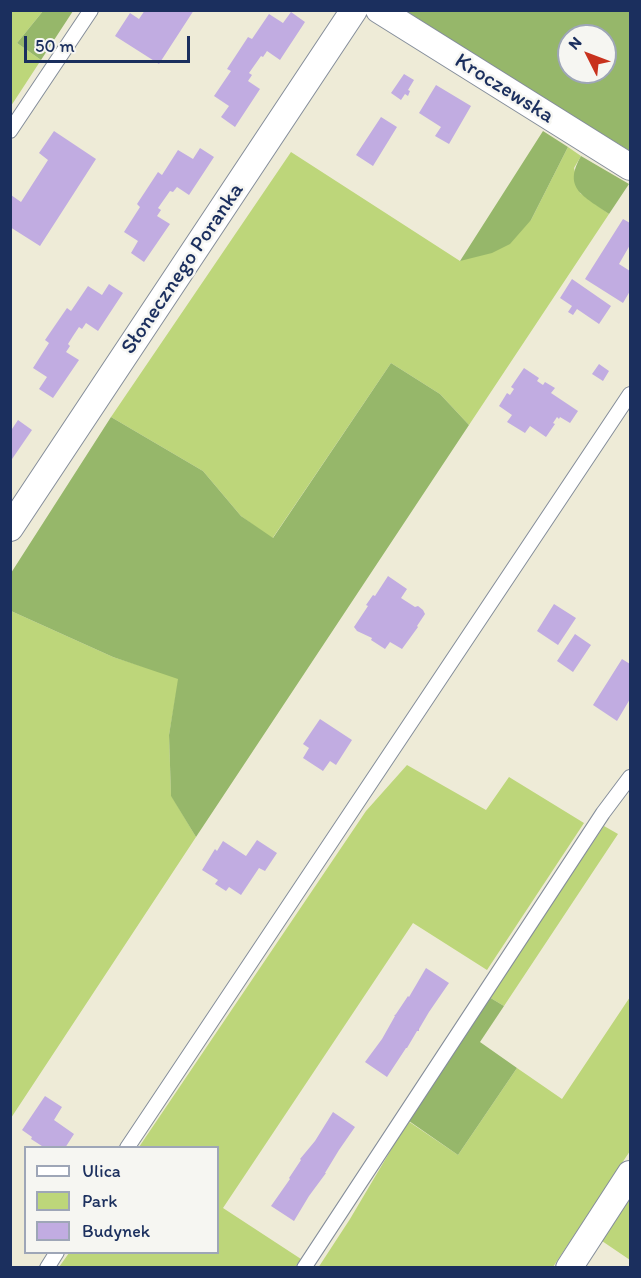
<!DOCTYPE html>
<html>
<head>
<meta charset="utf-8">
<style>
	body { margin:0 }
	#map { position:relative; width:641px; height:1278px; overflow:hidden; background:#eeebd7; font-family:Itim,sans-serif }
	canvas { display:block }
	.frame { position:absolute; inset:0; border:12px solid #1b2f5e; pointer-events:none }
	.legend { position:absolute; left:24px; top:1146px; width:195px; height:108px; box-sizing:border-box; background:#f6f6f2; border:2px solid #9ea6b7; margin:0; padding:8px 10px; list-style:none; font-size:18px; color:#1b2f5e }
	.legend li { display:flex; align-items:center; gap:12px; height:30px }
	.legend b { width:30px; border:2px solid #9ea6b7 }
	.north { position:absolute; left:557px; top:24px; width:60px; height:60px; box-sizing:border-box; background:#f6f6f2; border:2px solid #9ea6b7; border-radius:50%; rotate:312deg; font-size:16px; font-weight:700; line-height:24px; text-align:center; color:#1b2f5e }
	.north::after { content:''; display:block; margin:auto; width:21px; height:27px; background:#c8321e; clip-path:polygon(50% 0,100% 100%,50% 72%,0 100%) }
	.scale { position:absolute; left:24px; top:36px; width:166px; height:27px; box-sizing:border-box; border:3px solid #1b2f5e; border-top:0; padding-left:8px; font-size:18px; line-height:21px; white-space:nowrap; color:#1b2f5e; -webkit-text-stroke:4px #f6f6f2; paint-order:stroke }
</style>
</head>
<body>
<div id="map">
<canvas width="641" height="1278"></canvas>
<div class="frame"></div>
<ul class="legend">
<li><b style="height:8px;background:#fff"></b>Ulica</li>
<li><b style="height:16px;background:#bdd67a"></b>Park</li>
<li><b style="height:16px;background:#c1ace1"></b>Budynek</li>
</ul>
<div class="north">N</div>
<div class="scale">50 m</div>
</div>
<script>
const ctx = document.querySelector('canvas').getContext('2d');
ctx.lineJoin = 'round';
function paint(path, color) { ctx.fillStyle = color; ctx.fill(path, 'evenodd'); }
function trace(path, color, width, dash) { ctx.strokeStyle = color; ctx.lineWidth = width; ctx.lineCap = dash ? 'butt' : 'round'; ctx.setLineDash(dash || []); ctx.stroke(path); }
function label(font, color, halo, rows, align = 'center') {
  ctx.font = font + ' Itim,sans-serif'; ctx.lineWidth = 5; ctx.setLineDash([]); ctx.textBaseline = 'middle'; ctx.strokeStyle = halo; ctx.fillStyle = color; for (const [text, x, y, turn = 0] of rows) {
    ctx.save(); ctx.translate(x, y); ctx.rotate((+turn || 0) * Math.PI / 180); ctx.textAlign = isNaN(turn) ? turn : align; if (halo) ctx.strokeText(text, 0, 0); ctx.fillText(text, 0, 0); ctx.restore();
  }
}
const green = new Path2D(`
	M11 11H43L17 43 41 60 11 106Z
	M568 147 581 156 574 168 580 193 609 214 469 425 440 394 391 363 272 539 241 516 203 471 111 417 291 152 460 261 531 220Z
	M11 611 113 657 179 678 169 735 171 795 196 837 11 1118Z
	M407 765 486 810 509 777 584 823 487 970 413 923 223 1208 301 1259 295 1267H59L69 1253 218 1252V1148L139 1147 366 811Z
	M604 826 618 834 504 1006 489 997Z
	M630 997V1151L553 1267 318 1268 350 1219 408 1121 458 1155 517 1068 562 1099Z
	M630 1199V1260L602 1241Z`);
const forest = new Path2D(`
	M43 11H73L41 60 17 43Z
	M406 11H630V151L553 104ZM569 36H605V72H569Z
	M543 131 568 147 531 220 510 244 492 253 460 261Z
	M581 156 629 184 609 214C584 196 562 189 581 156Z
	M391 363 440 394 469 425 196 837 171 796 169 735 178 679 113 657 11 611V573L111 417 203 471 241 516 273 538Z
	M489 997 504 1006 480 1042 517 1068 458 1155 409 1121Z`);
const building = new Path2D(`
	M145 10H194L159 64 115 36 130 13 139 19Z
	M291 12 305 22 280 60 267 51 263 57 261 56 249 73 252 75 248 81 260 89 235 127 221 117 229 106 214 96 231 71 227 69 248 37 252 39 269 14 283 23Z
	M404 74 414 80 408 90 410 91 408 96 405 94 401 100 391 93Z
	M436 85 471 106 449 144 435 136 441 127 419 113Z
	M381 117 397 127 373 166 356 155Z
	M54 131 96 159 40 246 10 227V197L11 195 21 202 48 160 39 153Z
	M200 148 214 157 189 195 177 187 173 192 170 191 158 208 161 210 157 216 170 224 144 262 131 253 138 241 124 232 140 207 137 204 158 172 162 175 178 150 193 159Z
	M623 219 630 223V245L619 264 630 271V291L623 303 585 279Z
	M572 279 611 306 599 324 577 309 573 315 568 312 572 306 560 298Z
	M109 284 123 293 98 331 86 323 82 329 79 327 73 336 68 344 70 346 66 352 79 360 53 398 39 389 47 377 33 368 49 343 45 340 67 308 71 311 88 286 102 295Z
	M599 364 609 371 603 381 592 374Z
	M524 368 539 378 537 381 543 385 545 382 555 388 551 393 578 411 570 423 560 417 559 419 557 417 553 423 555 424 546 437 530 426 525 433 507 422 512 415 499 406 507 393 510 395 514 389 511 387Z
	M18 420 32 430 10 462V432Z
	M388 576 407 589 401 598 415 607 418 606 423 610 425 614 417 626 418 627 402 649 390 642 385 649 371 640 372 638 357 631 354 627 368 606 366 605 373 595 375 596Z
	M554 604 576 618 558 645 537 631Z
	M575 634 591 645 573 672 557 661Z
	M622 659 630 664V699L617 721 593 705Z
	M320 719 352 740 336 765 330 761 323 771 303 758 309 748 303 744Z
	M257 840 277 853 265 871 259 868 241 895 229 887 226 891 215 884 218 880 202 870 215 849 217 851 223 841 246 856Z
	M426 968 449 983 429 1012 419 1029V1031H417L407 1048H406L387 1077 365 1062 382 1039 395 1016H394L396 1014 408 996 409 997Z
	M45 1096 62 1107 54 1120 74 1134 65 1148H45L31 1139 32 1137 22 1130Z
	M333 1112 355 1127 339 1150 325 1173H326L309 1196 294 1221 271 1206 290 1179 289 1178 301 1160 300 1159 315 1141Z`);
const path = new Path2D(`
	M630 10V11`);
const lane = new Path2D(`
	M10 131 91 10
	M127 1148 630 394
	M47 1268 57 1252
	M304 1268 603 813 630 777`);
const street = new Path2D(`
	M379 10 630 167
	M10 528 354 10
	M569 1268 630 1174`);
const streetNames = [
	["Kroczewska",504,89,32],
	["Słonecznego Poranka",183,269,-56]
];
paint(green, '#bdd67a');
paint(forest, '#96b76a');
paint(building, '#c1ace1');
trace(lane, '#848d9a', 16);
trace(street, '#848d9a', 28);
trace(path, '#848d9a', 4, [1.5, 4.5]);
trace(lane, '#fff', 14);
trace(street, '#fff', 26);
label('22px', '#1b2f5e', '#f6f6f2', streetNames);
</script>
</body>
</html>
